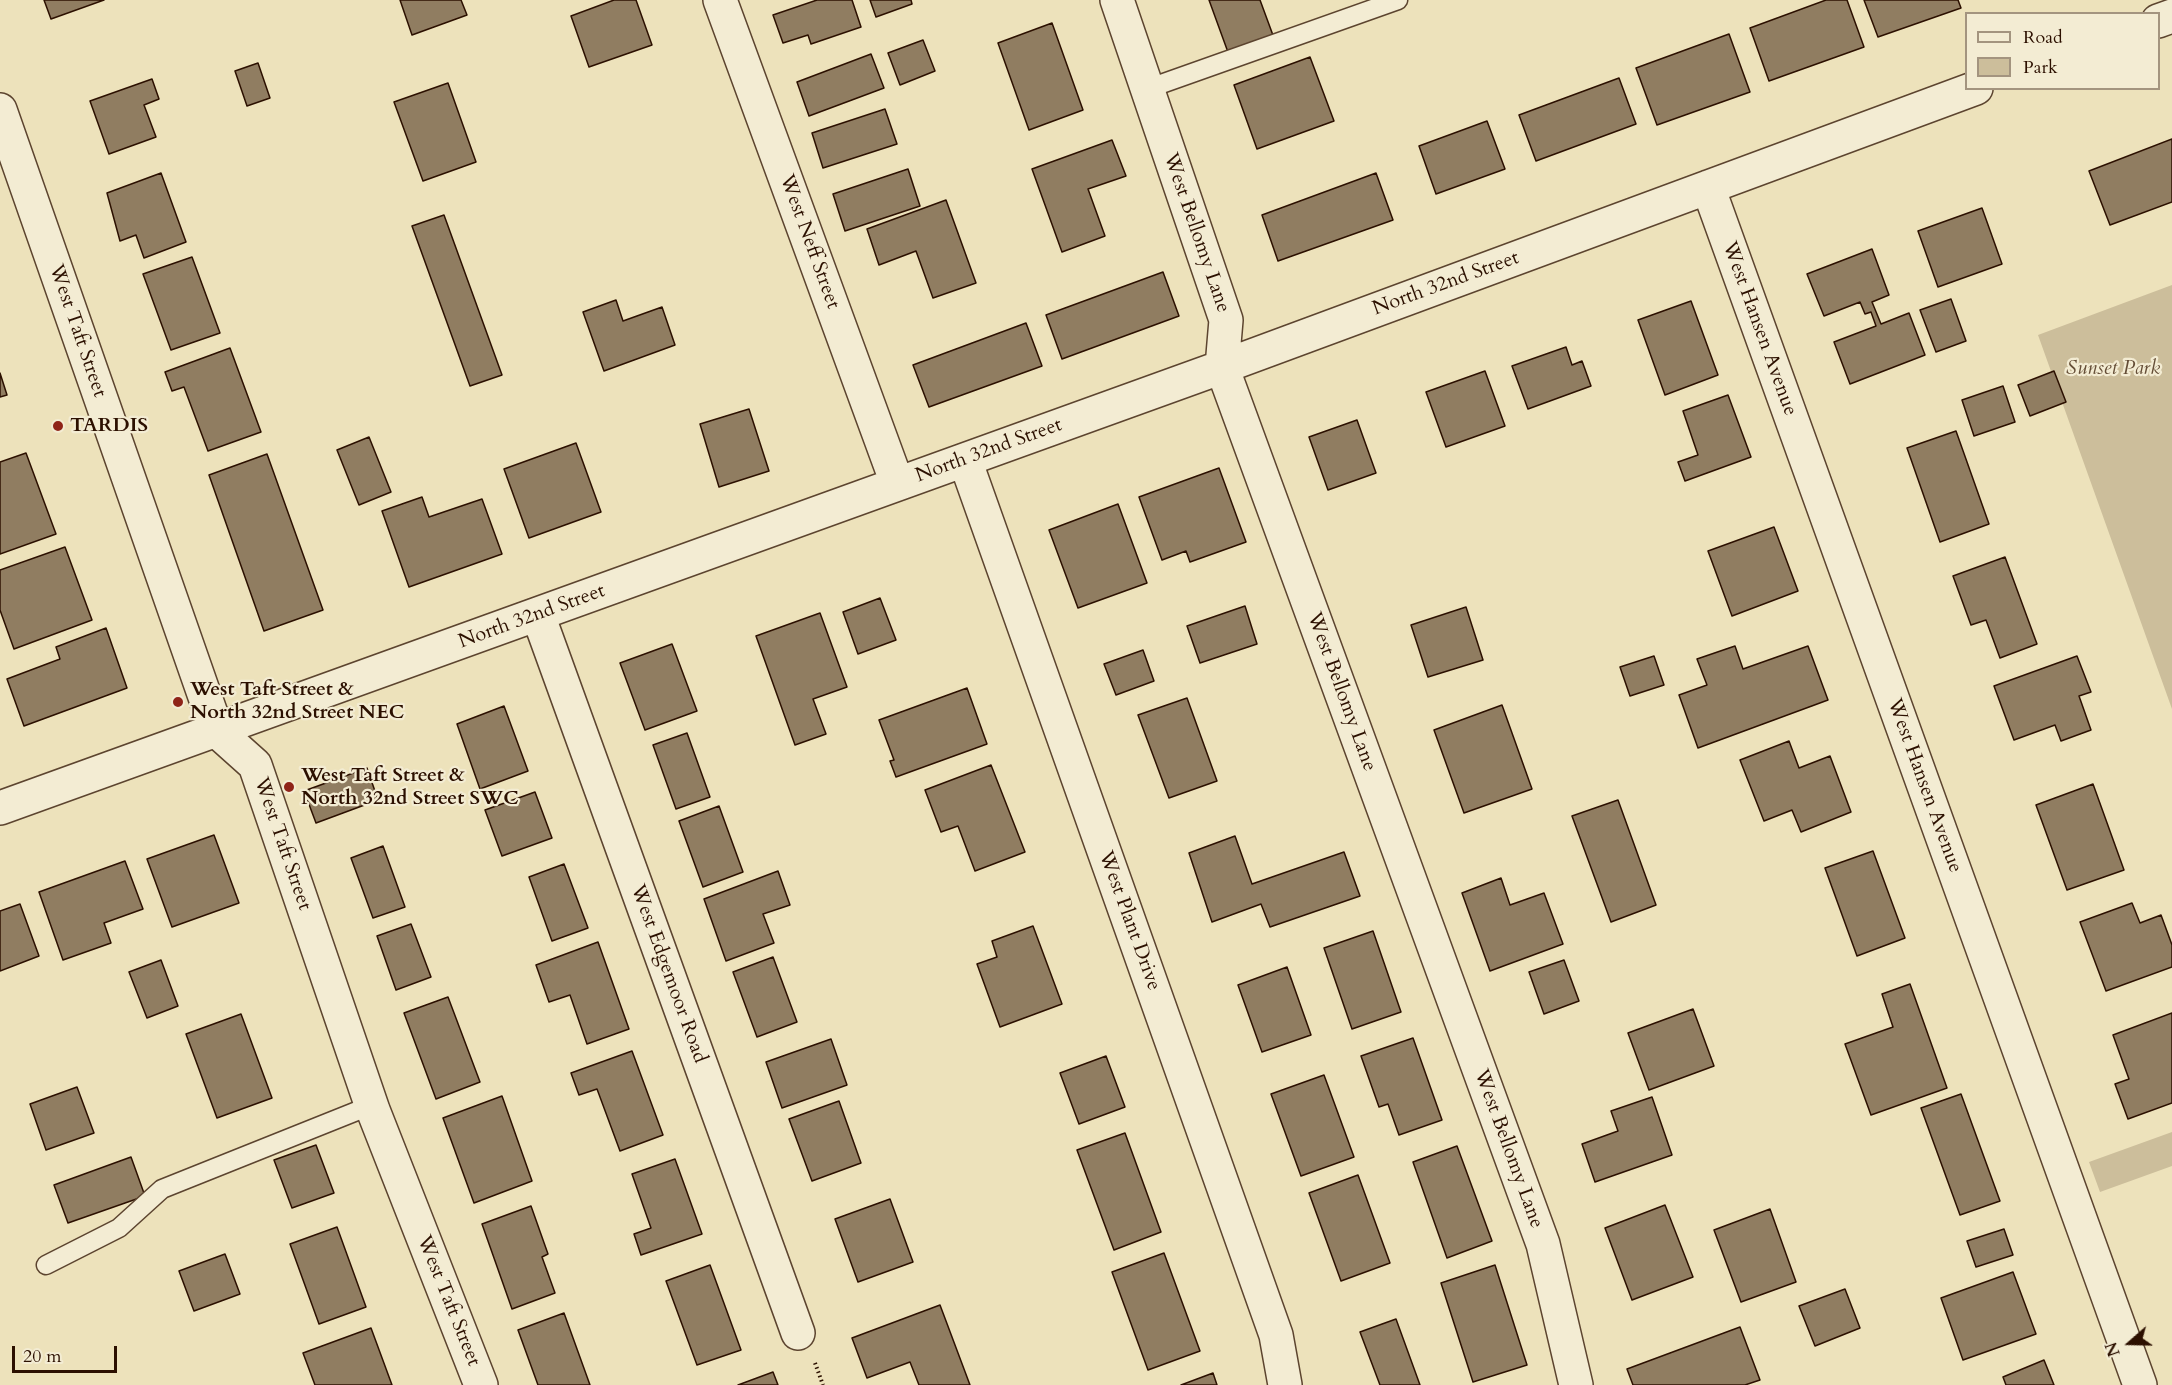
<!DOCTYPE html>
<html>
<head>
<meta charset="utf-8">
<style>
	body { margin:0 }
	#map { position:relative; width:2172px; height:1385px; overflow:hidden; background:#ede2bb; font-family:Cardo,serif }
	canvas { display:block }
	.legend { position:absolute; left:1965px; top:12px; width:195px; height:78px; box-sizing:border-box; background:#f3ecd3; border:2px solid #a3947f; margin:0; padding:8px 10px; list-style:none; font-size:18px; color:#2c1000 }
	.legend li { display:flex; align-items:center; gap:12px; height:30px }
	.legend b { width:30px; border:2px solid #a3947f }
	.north { position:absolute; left:2100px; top:1313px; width:60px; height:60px; -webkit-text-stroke:4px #f3ecd3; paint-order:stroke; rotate:250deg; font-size:16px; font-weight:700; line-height:24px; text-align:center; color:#2c1000 }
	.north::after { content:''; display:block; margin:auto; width:21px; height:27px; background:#2c1000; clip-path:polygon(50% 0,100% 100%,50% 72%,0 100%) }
	.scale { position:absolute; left:12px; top:1346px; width:105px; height:27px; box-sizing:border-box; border:3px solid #2c1000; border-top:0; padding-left:8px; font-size:18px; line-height:21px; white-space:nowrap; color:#2c1000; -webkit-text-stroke:4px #f3ecd3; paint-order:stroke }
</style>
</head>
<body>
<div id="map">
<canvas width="2172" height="1385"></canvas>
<ul class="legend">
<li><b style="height:8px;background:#f3ecd3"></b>Road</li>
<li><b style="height:16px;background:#ccbe9b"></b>Park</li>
</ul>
<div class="north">N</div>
<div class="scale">20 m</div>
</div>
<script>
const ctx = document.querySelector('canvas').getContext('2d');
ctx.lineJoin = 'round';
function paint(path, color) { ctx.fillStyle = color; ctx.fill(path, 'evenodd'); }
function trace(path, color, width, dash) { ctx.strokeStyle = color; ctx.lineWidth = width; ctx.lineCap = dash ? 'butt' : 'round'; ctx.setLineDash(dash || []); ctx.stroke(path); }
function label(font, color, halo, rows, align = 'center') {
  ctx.font = font + ' Cardo,serif'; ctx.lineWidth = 4.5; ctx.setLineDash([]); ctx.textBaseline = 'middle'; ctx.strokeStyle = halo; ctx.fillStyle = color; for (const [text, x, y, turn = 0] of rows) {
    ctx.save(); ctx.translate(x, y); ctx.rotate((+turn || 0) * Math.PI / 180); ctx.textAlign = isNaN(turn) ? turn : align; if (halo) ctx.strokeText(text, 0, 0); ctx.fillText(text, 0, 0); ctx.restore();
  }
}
const green = new Path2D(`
	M2172 285V709L2038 335Z
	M2172 1132V1166L2100 1192 2089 1162Z`);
const building = new Path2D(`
	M44 0H104L51 19Z
	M400 0H461L467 15 412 35Z
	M614 0H636L652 45 589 67 571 16Z
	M817 0H852L861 27 811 44 808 35 783 43 773 15Z
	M870 0H911L912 4 876 17Z
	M1209 0H1260L1274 38 1229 55Z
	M1826 0H1847L1864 47 1769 81 1750 28Z
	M1864 0H1958L1961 8 1878 37Z
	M1052 23 1083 110 1029 130 998 43Z
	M1729 34 1750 92 1657 125 1636 68Z
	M923 40 935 71 900 85 888 53Z
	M871 54 884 88 809 116 797 82Z
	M1310 57 1334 121 1257 149 1234 85Z
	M258 63 270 98 247 106 235 71Z
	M1619 78 1636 124 1536 161 1519 115Z
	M152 79 159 99 144 105 156 137 109 154 90 101Z
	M448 83 476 162 423 181 394 102Z
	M885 109 897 144 823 168 812 133Z
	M1487 121 1505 169 1436 194 1419 146Z
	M2172 139V202L2110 225 2089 171Z
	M1112 140 1126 176 1088 189 1105 236 1062 252 1032 169Z
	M908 169 920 206 845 231 833 194Z
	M161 173 186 242 144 258 136 235 120 241 107 193Z
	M1376 173 1393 220 1278 261 1262 215Z
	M946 200 976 283 933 298 916 251 879 265 867 229Z
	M1982 208 2002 264 1938 287 1918 231Z
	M444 215 502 375 470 386 412 226Z
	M1872 249 1889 295 1872 302 1881 324 1909 313 1925 355 1850 384 1834 342 1876 326 1871 312 1865 314 1860 302 1824 316 1807 274Z
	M192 257 220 333 171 350 143 274Z
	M1163 272 1179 316 1062 359 1046 315Z
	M1951 299 1966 341 1936 352 1920 310Z
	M616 300 623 321 662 307 675 345 604 371 583 312Z
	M1691 301 1718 375 1665 395 1638 320Z
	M1026 323 1042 366 929 407 913 365Z
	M1566 347 1572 365 1582 361 1591 386 1528 409 1512 366Z
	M230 348 261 432 208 451 184 387 172 391 165 372Z
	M1485 371 1505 426 1446 447 1426 392Z
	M2054 371 2066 402 2030 416 2018 385Z
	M0 373 7 395 0 397Z
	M2003 386 2015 422 1974 436 1962 400Z
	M1728 395 1751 457 1685 481 1678 462 1698 455 1683 411Z
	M749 409 769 471 719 487 700 424Z
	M1357 420 1376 473 1328 490 1309 437Z
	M1956 431 1989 524 1940 542 1907 448Z
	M369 437 391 492 359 505 337 450Z
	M576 443 601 512 529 538 504 469Z
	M26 453 56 534 0 554V462Z
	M267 454 323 610 264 631 209 475Z
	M1219 468 1246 542 1190 562 1186 551 1162 560 1139 497Z
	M422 497 429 517 482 499 502 554 409 587 382 511Z
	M1118 504 1147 583 1078 608 1049 530Z
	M1774 527 1798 591 1732 616 1708 551Z
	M65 547 92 620 14 649 0 610V570Z
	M2005 557 2037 644 2000 658 1986 620 1971 625 1953 576Z
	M880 598 896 640 858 654 843 612Z
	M1245 606 1257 644 1200 663 1187 626Z
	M1466 607 1483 660 1428 677 1411 625Z
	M820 613 847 687 813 699 826 734 795 745 756 636Z
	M106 628 127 688 24 726 7 679 60 659 56 647Z
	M672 644 697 711 645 730 620 663Z
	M1735 646 1743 669 1808 646 1828 700 1698 748 1679 695 1707 685 1697 659Z
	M1143 650 1154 681 1116 695 1104 664Z
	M1654 656 1664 685 1630 696 1620 667Z
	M2077 656 2091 692 2079 696 2091 730 2061 741 2055 725 2014 740 1994 686Z
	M967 688 987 744 896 777 890 761 894 760 879 720Z
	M1187 698 1217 781 1169 798 1138 715Z
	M1502 705 1532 789 1464 813 1434 730Z
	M504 706 528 771 480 789 457 724Z
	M687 733 710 797 676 809 653 745Z
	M1789 741 1799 768 1830 756 1851 812 1801 832 1792 810 1764 821 1740 760Z
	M991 765 1025 852 975 871 958 826 941 832 925 790Z
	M367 768 378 800 316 823 304 791Z
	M2093 784 2124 870 2067 890 2036 805Z
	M535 792 552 838 502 856 485 810Z
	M1618 800 1656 905 1611 922 1572 816Z
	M719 806 743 872 703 887 679 821Z
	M214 835 239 903 172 927 147 859Z
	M1235 836 1252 884 1344 852 1360 896 1270 927 1261 904 1212 922 1189 853Z
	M383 846 405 907 373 918 351 858Z
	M1873 851 1905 938 1857 956 1825 868Z
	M125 861 143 909 104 923 111 943 63 960 39 892Z
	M564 864 588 928 552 941 529 877Z
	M778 871 790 905 763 914 774 943 726 961 704 899Z
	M1501 878 1510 905 1544 893 1563 944 1490 971 1462 893Z
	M2132 903 2140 923 2161 915 2172 945V967L2106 991 2080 922Z
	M20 904 39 956 0 971V911Z
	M411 924 431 977 396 990 377 936Z
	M1033 926 1062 1004 1000 1027 977 964 997 957 992 941Z
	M1373 931 1401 1012 1352 1029 1324 948Z
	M598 942 629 1029 587 1044 570 995 549 1002 536 965Z
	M773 957 797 1022 757 1037 733 972Z
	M161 960 178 1006 147 1018 129 972Z
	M1564 960 1579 1001 1544 1014 1529 972Z
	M1287 967 1311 1035 1262 1052 1238 985Z
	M1910 984 1947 1088 1871 1115 1845 1044 1893 1027 1882 994Z
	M448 997 480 1082 436 1099 404 1013Z
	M1693 1009 1714 1066 1649 1090 1628 1033Z
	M2172 1013V1103L2128 1119 2115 1084 2129 1079 2113 1035Z
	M241 1014 272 1098 217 1118 186 1034Z
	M1413 1038 1442 1120 1399 1135 1388 1104 1379 1107 1361 1056Z
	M831 1039 847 1085 782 1108 766 1062Z
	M632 1051 663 1135 620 1151 597 1089 579 1095 571 1073Z
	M1106 1056 1125 1107 1079 1124 1060 1073Z
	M1324 1075 1354 1157 1301 1176 1271 1094Z
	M77 1087 94 1133 46 1150 30 1104Z
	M1961 1094 2000 1201 1960 1215 1921 1108Z
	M502 1096 532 1181 474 1203 443 1118Z
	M1652 1097 1672 1155 1595 1182 1582 1144 1618 1131 1611 1111Z
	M839 1101 861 1163 812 1181 789 1119Z
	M1125 1133 1161 1232 1114 1250 1077 1150Z
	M316 1145 334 1193 292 1208 274 1160Z
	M1457 1146 1492 1241 1447 1258 1413 1162Z
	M131 1157 145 1196 68 1223 54 1185Z
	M675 1159 702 1234 641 1255 634 1234 651 1228 632 1174Z
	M1358 1175 1390 1263 1341 1281 1309 1193Z
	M890 1199 913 1262 858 1282 835 1219Z
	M1665 1205 1693 1277 1632 1300 1605 1228Z
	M531 1206 548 1254 542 1257 555 1293 512 1309 482 1224Z
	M1770 1209 1796 1282 1741 1302 1714 1230Z
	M337 1227 366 1307 319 1324 290 1244Z
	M2004 1229 2013 1255 1976 1267 1967 1241Z
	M1164 1253 1200 1351 1148 1370 1112 1272Z
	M225 1254 240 1294 194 1311 179 1271Z
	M710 1265 741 1350 697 1365 666 1281Z
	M1495 1265 1527 1365 1473 1382 1441 1283Z
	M2013 1272 2036 1334 1963 1360 1941 1298Z
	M1845 1289 1860 1328 1815 1346 1799 1306Z
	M940 1305 970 1385H919L910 1362 867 1378 852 1338Z
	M564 1313 590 1385H538L518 1330Z
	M1396 1319 1420 1385H1380L1360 1332Z
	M1740 1327 1760 1380 1745 1385H1633L1627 1369Z
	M371 1328 392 1385H315L303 1353Z
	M2044 1360 2054 1385H2006L2003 1377Z
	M773 1372 778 1385H738Z
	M1213 1373 1217 1385H1181Z`);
const path = new Path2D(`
	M815 1363 823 1385`);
const service = new Path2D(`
	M1147 89 1398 0
	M46 1265 119 1228 162 1189 372 1105`);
const minor = new Path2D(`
	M720 0 897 483
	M1117 0 1226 320 1222 367 1543 1244 1576 1385
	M2158 21 2172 16
	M0 110 217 731 255 765 373 1110 481 1385
	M1708 187 2140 1385
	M965 460 1276 1335 1285 1385
	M538 615 798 1333
	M0 808 1222 367 1976 88`);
const markers = [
	[58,426,6,"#8f2418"],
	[178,702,6,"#8f2418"],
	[289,787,6,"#8f2418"]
];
const streetNames = [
	["West Bellomy Lane",1196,233,71],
	["West Neff Street",809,242,70],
	["North 32nd Street",1446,284,-20],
	["West Hansen Avenue",1759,329,70],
	["West Taft Street",77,331,71],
	["North 32nd Street",989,451,-20],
	["North 32nd Street",532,617,-20],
	["West Bellomy Lane",1341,692,70],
	["West Hansen Avenue",1924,786,70],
	["West Taft Street",282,844,71],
	["West Plant Drive",1129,921,70],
	["West Edgemoor Road",668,974,70],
	["West Bellomy Lane",1508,1149,70],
	["West Taft Street",448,1301,68]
];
const parkNames = [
	["Sunset Park",2113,369]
];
const poiNames = [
	["TARDIS",70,426],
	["West Taft Street &",190,690],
	["North 32nd Street NEC",190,713],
	["West Taft Street &",301,776],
	["North 32nd Street SWC",301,799]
];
paint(green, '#ccbe9b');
paint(building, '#907d61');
trace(building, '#2c1000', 1.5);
trace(service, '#5c442f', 21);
trace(minor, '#5c442f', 36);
trace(path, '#2c1000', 4, [1.5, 3]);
trace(service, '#f3ecd3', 18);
trace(minor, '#f3ecd3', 33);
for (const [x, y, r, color] of markers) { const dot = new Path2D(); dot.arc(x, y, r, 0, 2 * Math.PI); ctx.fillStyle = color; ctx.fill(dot); trace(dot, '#f3ecd3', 2); }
label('20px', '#2c1000', '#f3ecd3', streetNames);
label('italic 20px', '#644d36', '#f3ecd3', parkNames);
label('bold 20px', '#2c1000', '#f3ecd3', poiNames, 'left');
</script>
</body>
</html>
